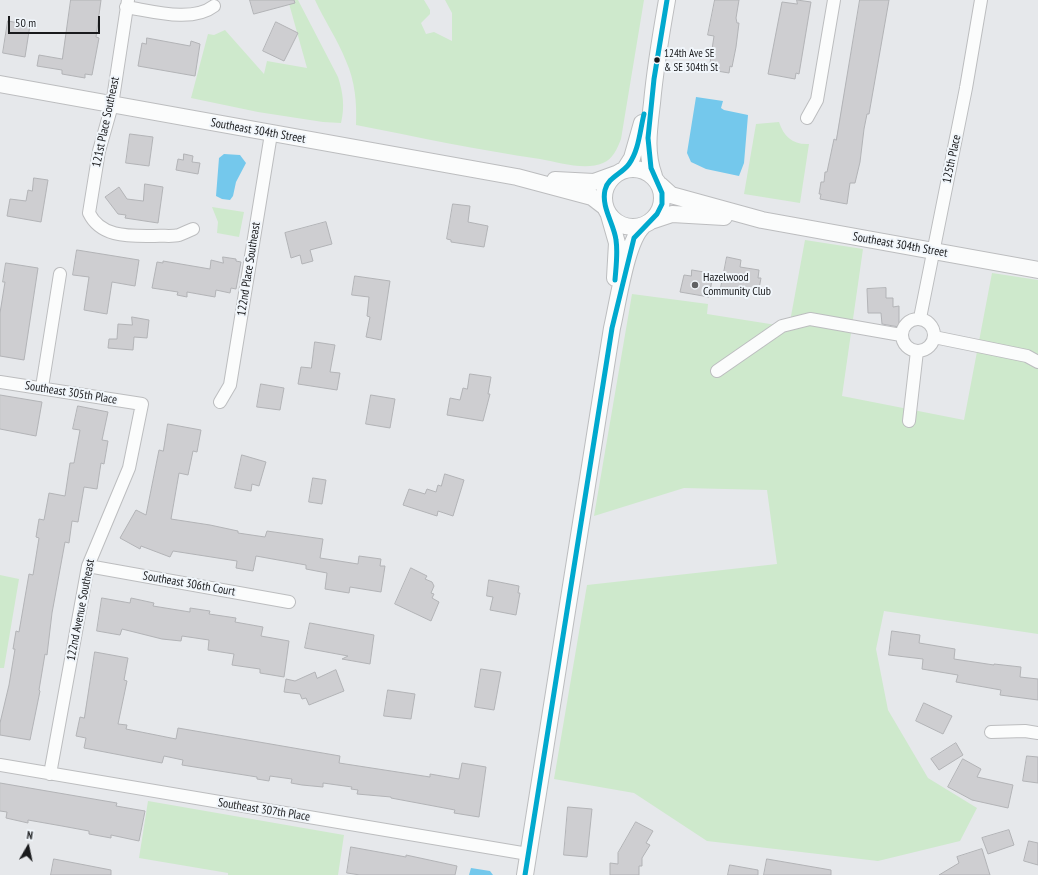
<!DOCTYPE html>
<html>
<head>
<meta charset="utf-8">
<style>
	body { margin:0 }
	#map { position:relative; width:1038px; height:875px; overflow:hidden; background:#e6e8eb; font-family:"PT Sans Narrow",sans-serif }
	canvas { display:block }
	.north { position:absolute; left:8px; top:827px; width:40px; height:40px; -webkit-text-stroke:3px #f1f6fb; paint-order:stroke; rotate:9deg; font-size:11px; font-weight:700; line-height:16px; text-align:center; color:#191a1c }
	.north::after { content:''; display:block; margin:auto; width:14px; height:18px; background:#191a1c; clip-path:polygon(50% 0,100% 100%,50% 72%,0 100%) }
	.scale { position:absolute; left:8px; top:16px; width:92px; height:18px; box-sizing:border-box; border:2px solid #191a1c; border-top:0; padding-left:5px; font-size:12px; line-height:14px; white-space:nowrap; color:#191a1c; -webkit-text-stroke:3px #f1f6fb; paint-order:stroke }
</style>
</head>
<body>
<div id="map">
<canvas width="1038" height="875"></canvas>
<div class="north">N</div>
<div class="scale">50 m</div>
</div>
<script>
const ctx = document.querySelector('canvas').getContext('2d');
ctx.lineJoin = 'round';
function paint(path, color) { ctx.fillStyle = color; ctx.fill(path, 'evenodd'); }
function trace(path, color, width, dash) { ctx.strokeStyle = color; ctx.lineWidth = width; ctx.lineCap = dash ? 'butt' : 'round'; ctx.setLineDash(dash || []); ctx.stroke(path); }
function label(font, color, halo, rows, align = 'center') {
  ctx.font = font + ' "PT Sans Narrow",sans-serif'; ctx.lineWidth = 4; ctx.setLineDash([]); ctx.textBaseline = 'middle'; ctx.strokeStyle = halo; ctx.fillStyle = color; for (const [text, x, y, turn = 0] of rows) {
    ctx.save(); ctx.translate(x, y); ctx.rotate((+turn || 0) * Math.PI / 180); ctx.textAlign = isNaN(turn) ? turn : align; if (halo) ctx.strokeText(text, 0, 0); ctx.fillText(text, 0, 0); ctx.restore();
  }
}
const green = new Path2D(`
	M288 0H298L338 77C343 92 345 107 341 123L323 122 258 112 191 98 208 34 214 35 225 30 264 74 267 61 307 68Z
	M315 0H424L430 10V14L421 23 426 34 434 32 452 41V13L445 0H644L621 139C617 149 613 159 603 163 585 171 558 162 540 159 478 150 417 137 356 125 357 103 355 81 346 61 338 40 324 20 315 0Z
	M779 122C784 137 793 145 809 144L800 203 744 194 756 124Z
	M212 207 244 212 239 237 217 233 218 222Z
	M805 240 863 249 842 396 964 420 992 273 1038 280V634L884 611 876 649 888 710 928 778 977 808 960 841 878 861 707 841 634 793 554 779 587 585 777 564 767 490 684 488 594 516 632 294 708 304 707 314 789 327Z
	M0 575 19 579 4 668H0Z
	M148 801 344 835 338 875H228V873L139 858Z`);
const water = new Path2D(`
	M696 97 723 101 721 108 724 110 748 115 744 163 739 176 706 169 691 162 687 153Z
	M224 154 240 155 246 163 236 182 233 196 230 200 222 199 216 196 219 158Z
	M471 868 490 871 493 875H469Z`);
const building = new Path2D(`
	M71 0H101L96 37 99 38 92 75 85 74V78L62 74V70L37 66 39 55 62 59Z
	M250 0H294L295 3 254 14Z
	M715 0H739L736 18 737 23H739L736 47 732 67 730 66 729 73 717 71 718 64 710 63 714 36 708 35Z
	M797 0 811 2 799 74 796 73 795 79 768 74 782 2 797 4Z
	M860 0H889L869 114H867L864 129 860 162 855 183H850L847 204 820 199 821 194H819L821 182H824L825 172H827L834 139 836 140Z
	M8 21 30 25 25 57 3 53Z
	M276 22 298 33 284 61 263 51Z
	M147 38 190 46 191 41 200 44 195 76 138 66 142 43 146 44Z
	M130 134 153 137 149 166 126 163Z
	M184 154 193 156 192 162 200 163 198 174 176 170 178 159 183 160Z
	M34 178 48 180 41 222 7 216 10 199 26 201 28 190 32 191Z
	M145 184 163 187 158 223 125 218 126 215 118 214 105 197 119 187 127 199 143 201Z
	M453 204 470 206 468 222 488 226 484 247 451 242V240L447 239Z
	M326 222 332 244 310 250 313 261 302 264 300 255 291 258 285 233Z
	M77 250 139 260 135 286 112 282 107 314 84 310 89 277 73 275Z
	M223 257 236 259V261L241 262 236 289 231 288 230 293 216 290 215 297 187 292V297L177 295 178 292 152 288 157 262 163 263V261L210 269 211 260 223 263Z
	M727 257 741 260 740 267 759 270 758 278H761L758 294 721 288Z
	M6 263 38 268 24 360 0 356V313L5 282H3Z
	M692 270 704 272 703 279 712 280 709 297 680 292 684 275 691 276Z
	M355 276 390 281 381 340 366 337 370 317 367 316 369 297 352 295Z
	M886 288V298H893V307L899 306V327L882 324 881 313H868L867 289Z
	M132 317 149 320 147 338 134 337 133 350 108 348 109 339H117L118 324 132 325Z
	M315 342 335 345 330 372 340 373 337 390 298 384 301 367 311 368Z
	M470 374 491 377 488 394H490L483 421 447 415 450 398 460 400 463 388 467 389Z
	M261 384 284 388 280 410 257 407Z
	M0 395 42 402 36 436 0 429Z
	M371 395 395 399 390 428 366 424Z
	M78 406 108 412 102 440 108 441 104 464 101 463 97 489 84 487 78 522 72 521 69 543 65 542 52 613 47 655 45 654 39 690 40 691 30 740 0 735V723L9 685 15 649H13L16 631 19 632 29 574 33 575 39 538 36 537 39 519 44 520 49 493 65 496 70 463H74L80 430 73 429Z
	M168 424 201 430 197 452 193 451 188 475 179 473 171 519 210 525 238 531V533L265 537 267 531 323 539 320 558 358 564 359 556 381 559 380 566H385L381 592 350 587 349 593 325 589 327 573 306 569V565L256 556 253 571 236 568 237 561 173 551 170 557 141 546 140 549 120 538 136 510 146 515 159 450 163 451Z
	M242 455 266 462 259 486 252 484 251 491 235 488Z
	M445 474 464 480 453 516 438 511 437 516 403 505 409 489 425 494 427 489 436 492 438 485 441 486Z
	M313 478 326 480 322 504 309 502Z
	M411 568 427 576 425 579 432 582 434 586 431 593 434 594 432 598 439 602 431 621 395 604Z
	M489 580 519 586 518 593H520L516 615 490 610 493 597 487 596Z
	M102 598 130 603 131 598 154 603 153 606 190 612V608L210 611 209 614 236 618 235 622 263 627 261 636 289 641 284 677 260 673V669L232 665 234 654 208 650 209 640 182 636 181 641 162 639 122 629 120 635 97 631Z
	M310 623 374 635 370 664 342 659 348 656 305 648Z
	M892 631 920 635 919 643 955 649 954 659 994 665V664L1021 667 1020 677 1038 679V700L1000 695 1001 690 956 682 958 675 922 669 923 659 889 655Z
	M95 652 128 658 124 680 127 681 118 724 127 725 126 729 176 739 178 728 340 756 339 763 430 777V774L459 779 462 763 486 767 479 817 454 813 455 810 391 798V797L357 794 358 790 351 789 352 787 323 783V787L302 785 291 783 292 779 270 776 269 781 257 779V777L182 765 183 760 164 756 162 763 84 748 86 738 76 736 80 717 84 718Z
	M481 669 501 672 494 710 475 707Z
	M336 670 344 691 309 705 306 698 302 699 300 694 284 692 286 679 295 681 315 672 317 678Z
	M388 690 415 694 411 719 384 716Z
	M924 703 952 716 943 734 916 721Z
	M956 743 963 755 939 770 931 759Z
	M1027 756 1038 757V783L1023 781Z
	M963 759 981 769 977 777 1013 785 1008 808 972 800 948 787Z
	M0 783 117 803 116 806 145 811 139 841 111 835V838L89 834V831L62 826 28 820V823L6 818 7 812 0 811Z
	M568 807 592 809 587 857 564 855Z
	M636 822 653 831 646 843 650 845 642 858V866H639V875H610V863L618 864V853Z
	M1009 830 1014 845 988 854 982 838Z
	M1029 841 1038 843V865L1024 861Z
	M351 847 406 857V855L457 866 455 875H360L347 873Z
	M982 849 990 875H939L959 863 957 857Z
	M54 859 111 870V875H51Z
	M767 859 831 870V875H764Z
	M730 865 758 870V875H728Z`);
const minor = new Path2D(`
	M128 0 112 105 99 151 89 213C101 238 130 236 154 236 162 235 171 237 179 235 184 233 188 231 193 229
	M126 7C152 11 192 23 214 6
	M807 118 817 100 834 0
	M920 318 966 88 981 0
	M902 335a16 16 0 1 1 32 0a16 16 0 1 1-32 0Z
	M934 337 1027 356 1038 362
	M717 371 782 326 810 319 901 335
	M0 382 142 404 129 468 88 566 50 774
	M42 387 60 274
	M220 402 230 385 271 134
	M909 421 917 351
	M88 566 289 602
	M991 732 1025 731 1038 733
	M0 765 528 854`);
const tertiary = new Path2D(`
	M0 84 517 177 592 197 605 207
	M604 198a29 29 0 1 1 58 0a29 29 0 1 1-58 0Z
	M625 169 632 158 642 123
	M654 176C645 152 649 129 652 103 655 69 661 34 667 0
	M555 180 594 182 616 174
	M660 185 671 195 762 220 1038 270
	M609 215 617 243 615 278
	M651 221 672 214 724 217
	M525 875 612 328C618 303 626 242 643 226`);
const bus1 = new Path2D(`
	M615 280C616 267 618 253 616 240 614 224 601 207 605 190 608 177 622 174 629 164 639 150 640 130 644 114
	M525 875 612 328 634 238 657 214 662 204V193L651 168 648 138 654 79 667 0`);
const markers = [
	[657,60,3.5,"#191a1c"],
	[695,285,4,"#616264"]
];
const busNames = [
	["124th Ave SE",664,54],
	["& SE 304th St",664,68]
];
const streetNames = [
	["121st Place Southeast",106,122,-78],
	["Southeast 304th Street",258,131,10],
	["125th Place",952,159,-78],
	["Southeast 304th Street",900,245,10],
	["122nd Place Southeast",249,269,-81],
	["Southeast 305th Place",71,393,9],
	["Southeast 306th Court",189,584,10],
	["122nd Avenue Southeast",81,610,-79],
	["Southeast 307th Place",264,810,9]
];
const poiNames = [
	["Hazelwood",703,278],
	["Community Club",703,292]
];
paint(green, '#cee9cc');
paint(water, '#74c8ec');
paint(building, '#ceced1');
trace(building, '#b2b3b6', 1);
trace(minor, '#bcbdbf', 14);
trace(tertiary, '#bcbdbf', 18);
trace(minor, '#fbfcfc', 12);
trace(tertiary, '#fbfcfc', 16);
trace(bus1, '#00a9ce', 5);
for (const [x, y, r, color] of markers) { const dot = new Path2D(); dot.arc(x, y, r, 0, 2 * Math.PI); ctx.fillStyle = color; ctx.fill(dot); trace(dot, '#f1f6fb', 1.5); }
label('11px', '#191a1c', '#f1f6fb', busNames, 'left');
label('12px', '#191a1c', '#f1f6fb', streetNames);
label('12px', '#191a1c', '#f1f6fb', poiNames, 'left');
</script>
</body>
</html>
